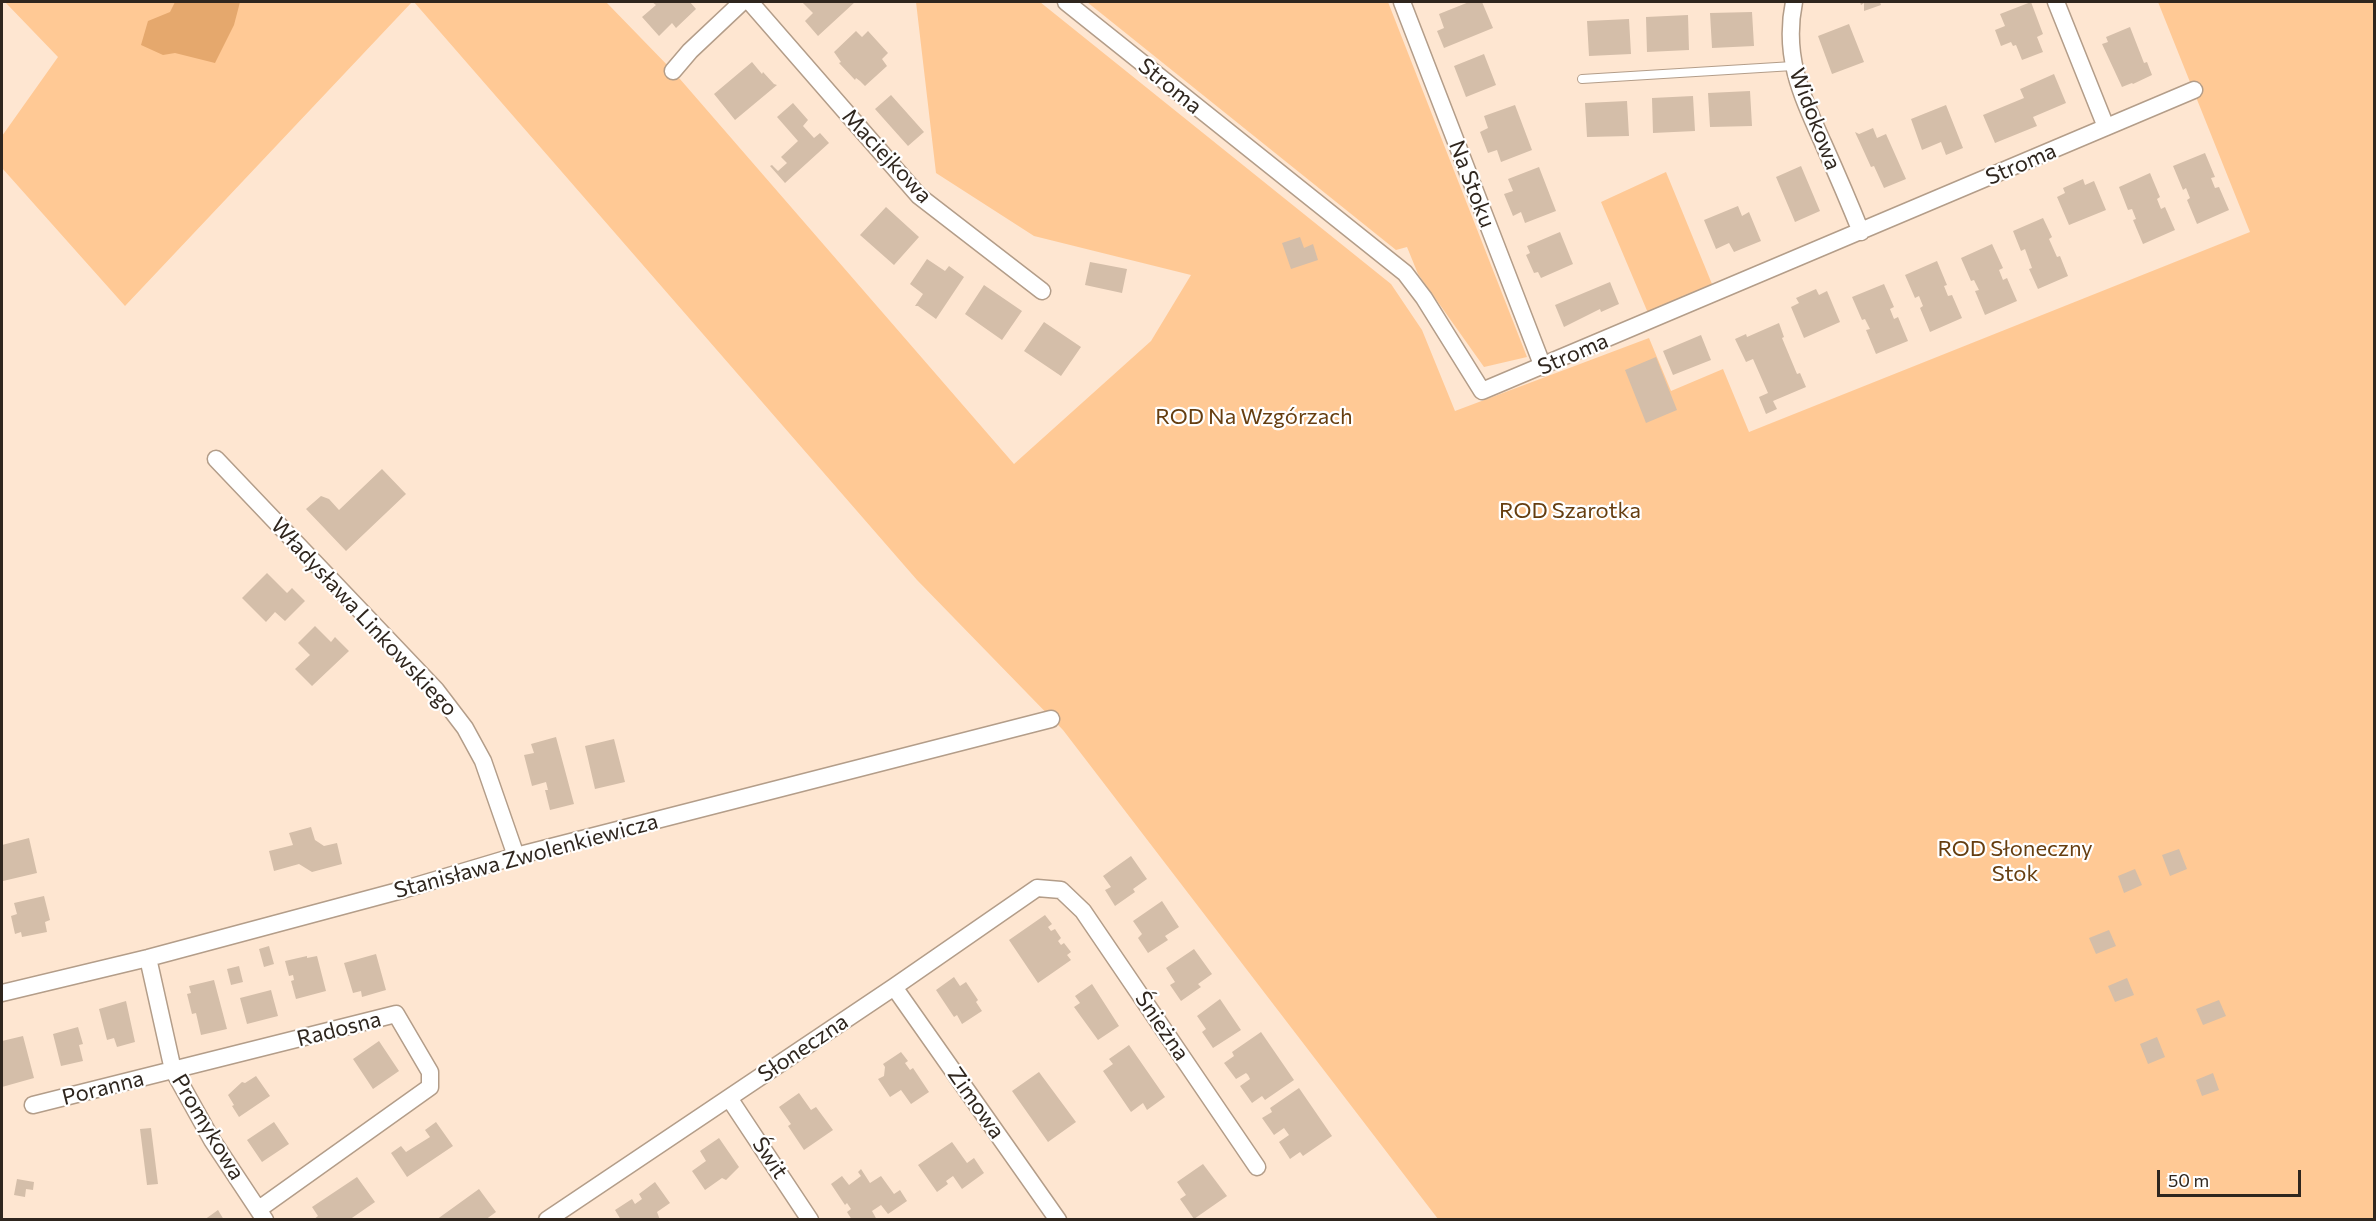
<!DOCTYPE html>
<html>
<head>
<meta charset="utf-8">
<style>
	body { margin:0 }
	#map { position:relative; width:2376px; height:1221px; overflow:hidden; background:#fee6d1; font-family:Commissioner,sans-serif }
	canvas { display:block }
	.frame { position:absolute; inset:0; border:3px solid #2f261e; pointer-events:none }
	.scale { position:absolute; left:2157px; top:1170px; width:144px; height:27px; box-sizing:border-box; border:3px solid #2f261e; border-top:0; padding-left:8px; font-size:18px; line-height:21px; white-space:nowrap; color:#2f261e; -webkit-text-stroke:4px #fff; paint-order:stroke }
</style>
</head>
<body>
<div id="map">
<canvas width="2376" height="1221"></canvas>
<div class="frame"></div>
<div class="scale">50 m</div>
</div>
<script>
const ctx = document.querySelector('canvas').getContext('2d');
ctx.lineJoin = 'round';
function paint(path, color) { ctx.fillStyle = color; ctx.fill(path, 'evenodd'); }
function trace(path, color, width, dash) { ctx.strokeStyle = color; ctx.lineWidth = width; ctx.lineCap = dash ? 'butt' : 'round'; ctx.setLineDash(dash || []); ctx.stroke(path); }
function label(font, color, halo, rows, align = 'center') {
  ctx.font = font + ' Commissioner,sans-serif'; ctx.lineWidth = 4.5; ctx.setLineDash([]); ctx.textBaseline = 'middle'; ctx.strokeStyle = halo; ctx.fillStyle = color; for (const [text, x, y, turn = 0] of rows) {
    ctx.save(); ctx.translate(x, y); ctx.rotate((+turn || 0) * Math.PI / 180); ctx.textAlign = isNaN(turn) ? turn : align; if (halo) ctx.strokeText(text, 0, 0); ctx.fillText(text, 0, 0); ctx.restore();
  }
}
const green = new Path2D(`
	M5 2H412L125 306 2 168V136L58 57Z
	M414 2H606L673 71 1014 464 1151 341 1191 275 1034 236 936 173 916 2H1040L1391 284 1422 330 1455 411 1649 338 1671 391 1723 369 1749 432 2250 232 2158 2H2374V1219H1438L1063 730 917 580Z
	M1087 2H1388L1527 357 1484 367 1418 274 1407 247 1396 250Z
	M1666 172 1712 284 1648 313 1601 202Z`);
const water = new Path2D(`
	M175 2H240L234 25 215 63 175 53 163 55 141 45 148 21 170 12Z`);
const building = new Path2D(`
	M652 2H690L696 9 676 28 672 23 659 36 642 17 656 5Z
	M802 2H855L818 36 805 21 813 13Z
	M1469 2H1482L1493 28 1444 48 1437 31 1444 28 1439 14Z
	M1860 2H1880L1881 5 1864 11V3L1861 5Z
	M2031 2 2043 34 2037 37 2043 52 2022 60 2016 45 2013 46 2011 42 2001 46 1995 30 2005 26 2000 14Z
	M1752 12 1754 46 1712 48 1710 13Z
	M1688 15 1689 50 1647 52 1646 17Z
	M1629 19 1631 54 1589 56 1587 21Z
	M1849 24 1864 62 1832 74 1818 36Z
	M2130 27 2144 63 2147 62 2152 75 2133 84 2132 83 2122 87 2102 44 2108 42 2106 37Z
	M856 31 862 37 868 31 888 53 882 59 887 66 865 86 860 81 856 78 855 80 839 63 841 62 834 52Z
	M1484 54 1496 85 1466 97 1454 66Z
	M752 62 762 74 763 72 774 84 777 85 735 120 714 94Z
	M2054 74 2066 103 2033 117 2037 126 1995 143 1983 115 2024 98 2020 89Z
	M1750 91 1752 126 1710 127 1708 93Z
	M891 95 924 132 908 146 875 109Z
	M1693 96 1695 131 1653 133 1652 98Z
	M1627 101 1629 136 1587 137 1585 103Z
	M793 103 808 120 803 126 814 138 820 133 829 143 785 183 770 166 772 165 778 171 787 163 781 157 798 141 777 117Z
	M1515 105 1532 150 1501 162 1497 150 1488 153 1480 132 1488 128 1484 116Z
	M1946 105 1963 148 1946 155 1941 142 1922 150 1911 119Z
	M1873 128 1877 138 1886 134 1906 179 1884 188 1874 166 1871 167 1855 132 1859 134Z
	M2205 153 2215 177 2211 178 2215 188 2219 187 2229 210 2197 224 2187 200 2190 198 2186 188 2183 190 2173 166Z
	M1801 166 1820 211 1795 222 1776 177Z
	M1539 167 1556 211 1525 223 1521 212 1513 216 1504 194 1513 191 1508 179Z
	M2150 173 2160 197 2157 199 2161 209 2165 207 2175 230 2143 244 2133 220 2136 219 2132 209 2128 210 2119 187Z
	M2083 179 2085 185 2094 181 2106 210 2069 225 2057 197 2065 193 2063 188Z
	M1738 206 1742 216 1749 212 1761 241 1734 252 1729 243 1716 249 1704 220Z
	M886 207 919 237 894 265 860 235Z
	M2043 218 2052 237 2049 239 2057 257 2060 256 2068 276 2038 289 2029 269 2032 268 2025 249 2021 251 2013 231Z
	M1560 232 1573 264 1541 278 1538 272 1534 273 1526 255 1530 253 1527 246Z
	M1300 237 1304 248 1313 244 1318 260 1291 269 1282 243Z
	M1992 244 2003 268 1999 270 2003 280 2007 278 2017 301 1985 315 1975 291 1979 290 1974 280 1971 281 1961 258Z
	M927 259 945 271 949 266 964 277 936 319 918 306H915L923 294 910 284Z
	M1937 261 1947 285 1944 286 1948 296 1952 295 1962 318 1930 332 1920 308 1923 306 1919 296 1915 298 1905 275Z
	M1090 262 1127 269 1122 293 1085 285Z
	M1610 282 1619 304 1601 312 1600 309 1564 327 1555 305Z
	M1884 284 1894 307 1890 309 1894 319 1898 317 1908 341 1876 354 1866 330 1870 329 1865 319 1862 320 1852 297Z
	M984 285 1022 311 1002 340 965 314Z
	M1816 289 1819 295 1827 291 1840 322 1804 338 1791 307 1799 303 1796 298Z
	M1044 322 1081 347 1061 376 1024 351Z
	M1779 323 1784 337 1782 338 1797 374 1800 373 1806 387 1773 401 1777 409 1766 414 1759 397 1768 393 1753 359 1746 362 1735 339 1746 334 1747 337Z
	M1701 335 1711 360 1673 375 1663 351Z
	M1656 357 1677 410 1646 423 1625 370Z
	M382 469 406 494 346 551 306 509 321 496 329 499 339 510Z
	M267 573 287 593 292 588 305 601 285 621 275 612 266 622 242 598Z
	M315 626 331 642 335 637 349 651 312 686 295 669 310 655 298 643Z
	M556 737 574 804 550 810 545 790H548L546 782 532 786 524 755 534 753 531 744Z
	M614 739 625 782 595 789 585 746Z
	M311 827 315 840 324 846 337 843 342 864 312 872 299 864 274 871 269 851 293 845 289 833Z
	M29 838 37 873 3 881 2 845Z
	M2179 849 2187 869 2170 876 2162 855Z
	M1131 856 1147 879 1133 889 1135 892 1115 906 1105 890 1111 887 1103 876Z
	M2135 869 2142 885 2124 893 2118 876Z
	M44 896 50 920 45 922 47 932 22 937 21 932 15 934 11 916 17 914 14 903Z
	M1162 901 1179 927 1165 936 1168 940 1148 953 1138 938 1142 934 1133 921Z
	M1045 915 1052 924 1048 927 1051 931 1055 929 1061 938 1058 941 1061 945 1064 943 1071 952 1067 955 1071 960 1038 983 1009 940Z
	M2109 930 2116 946 2096 954 2089 938Z
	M269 946 274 964 264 967 259 949Z
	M1194 949 1212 974 1198 984 1201 987 1181 1001 1170 985 1175 982 1166 968Z
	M376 954 386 990 362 997 361 991 353 993 344 963Z
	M307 956V958L317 956 326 991 296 999 291 981 294 980 293 975 289 976 285 961Z
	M239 966 243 982 231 985 227 969Z
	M954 977 960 986 966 982 978 1000 976 1002 982 1011 962 1024 957 1015 954 1017 936 990Z
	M2127 978 2134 995 2115 1002 2108 986Z
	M214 980 227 1029 201 1035 196 1013 192 1014 187 994 191 993 189 986Z
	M1092 984 1119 1026 1098 1040 1074 1007 1080 1003 1075 996Z
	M271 990 278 1016 247 1024 240 998Z
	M1220 999 1241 1030 1213 1048 1202 1032 1206 1029 1197 1016Z
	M2219 1000 2226 1016 2203 1025 2196 1009Z
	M126 1001 135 1042 117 1047 114 1038 107 1040 99 1009Z
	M78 1027 83 1044 79 1045 83 1061 61 1066 53 1034Z
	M1261 1032 1294 1080 1265 1100 1262 1096 1252 1103 1240 1086 1250 1079 1248 1075 1246 1073 1236 1079 1224 1063 1234 1056 1232 1052Z
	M23 1036 34 1078 2 1087V1041Z
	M2157 1037 2165 1057 2148 1064 2140 1044Z
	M379 1041 399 1071 373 1089 353 1059Z
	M1129 1045 1165 1097 1147 1110 1143 1103 1131 1112 1103 1071 1113 1064 1109 1059Z
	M901 1052 908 1061 905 1063 910 1070 913 1068 929 1092 911 1104 901 1090 890 1097 878 1079 884 1076 885 1067 883 1064Z
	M1039 1072 1076 1122 1048 1142 1012 1091Z
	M2213 1073 2219 1090 2202 1096 2196 1080Z
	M256 1076 270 1096 239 1117 232 1106 234 1105 228 1095 242 1082 245 1083Z
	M1299 1088 1332 1136 1303 1156 1300 1152 1290 1159 1279 1142 1289 1135 1284 1128 1274 1135 1262 1118 1272 1112 1270 1108Z
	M799 1093 811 1110 816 1107 833 1130 804 1150 788 1126 791 1124 779 1107Z
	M274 1122 289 1144 262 1162 247 1140Z
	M436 1122 453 1146 407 1177 391 1153 401 1146 406 1152 430 1137 425 1130Z
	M151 1128 158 1184 147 1185 140 1129Z
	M719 1138 739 1167 726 1180 722 1178 705 1190 692 1171 706 1161 700 1151Z
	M952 1142 967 1163 974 1158 984 1173 962 1189 953 1176 946 1181 948 1184 937 1192 918 1165Z
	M1203 1164 1227 1196 1194 1219 1180 1199 1186 1195 1177 1182Z
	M861 1169 870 1183 881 1176 894 1194 900 1190 907 1201 888 1214 881 1205 872 1211 877 1220H852L847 1212 851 1209 847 1203 845 1205 831 1184 842 1176 849 1185 861 1176 858 1172Z
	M357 1177 375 1202 349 1220H313L318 1216 312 1207Z
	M17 1179 34 1182 33 1190 26 1189 25 1197 14 1195Z
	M655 1182 670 1203 657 1212 660 1220H621L615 1210 632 1199 635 1204 642 1199 639 1194Z
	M479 1189 496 1212 485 1220H436Z
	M218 1210 224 1220H204Z`);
const service = new Path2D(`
	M1582 79 1793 66`);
const minor = new Path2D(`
	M750 2 919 196 1042 291
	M1066 2 1405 273 1424 298 1482 391 2194 90
	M1402 2 1543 367
	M1794 2C1783 56 1801 94 1823 143 1836 172 1849 202 1861 232
	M2056 2 2106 127
	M673 71 690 51 742 2
	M216 459 436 690 465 728 483 761 516 856
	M148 958 173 1070 212 1140 265 1220
	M894 987 1058 1220
	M2 993 148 958 402 890 516 856 1051 719
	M729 1098 810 1220
	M33 1105 396 1014 430 1072V1087L259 1209
	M547 1220 894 987 1037 888 1061 890 1083 911 1257 1167`);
const streetNames = [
	["Stroma",1170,86,39],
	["Widokowa",1815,119,69],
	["Maciejkowa",887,156,47],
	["Stroma",2021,164,-23],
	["Na Stoku",1472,184,69],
	["Stroma",1573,354,-23],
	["Władysława Linkowskiego",364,617,47],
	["Stanisława Zwolenkiewicza",526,856,-15],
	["Śnieżna",1162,1026,56],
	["Radosna",339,1029,-14],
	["Słoneczna",803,1048,-34],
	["Poranna",103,1088,-14],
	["Zimowa",976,1103,55],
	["Promykowa",208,1127,59],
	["Świt",770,1158,56]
];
const parkNames = [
	["ROD Na Wzgórzach",1254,417],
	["ROD Szarotka",1570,511],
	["ROD Słoneczny",2015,849],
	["Stok",2015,874]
];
paint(green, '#ffc995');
paint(water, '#e5a86d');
paint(building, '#d4bea9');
trace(service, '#b39d89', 10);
trace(minor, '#b39d89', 19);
trace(service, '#fff', 8);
trace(minor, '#fff', 16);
label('22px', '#2f261e', '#fff', streetNames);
label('22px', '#663e10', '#fff', parkNames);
</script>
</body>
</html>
